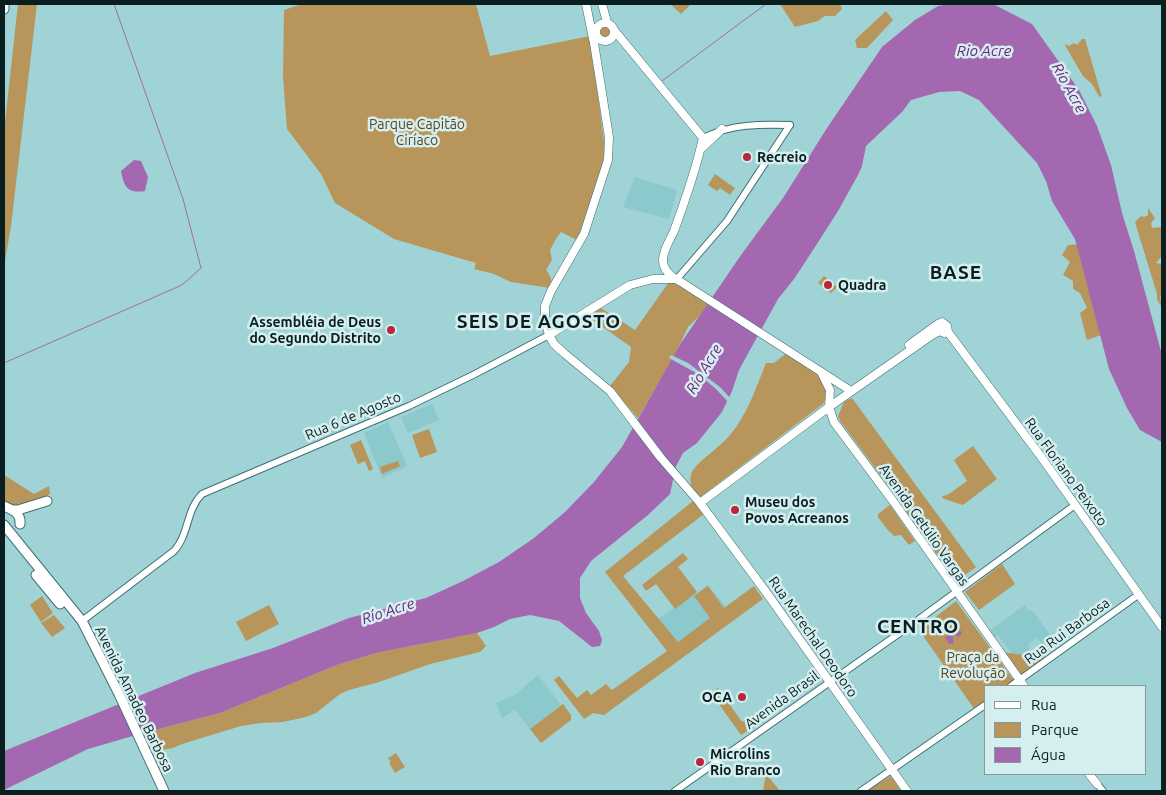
<!DOCTYPE html>
<html>
<head>
<meta charset="utf-8">
<style>
	body { margin:0 }
	#map { position:relative; width:1166px; height:795px; overflow:hidden; background:#a0d3d5; font-family:Ubuntu,sans-serif }
	canvas { display:block }
	.frame { position:absolute; inset:0; border:5px solid #0a1e1f; pointer-events:none }
	.legend { position:absolute; left:984px; top:685px; width:162px; height:90px; box-sizing:border-box; background:#d5eeef; border:1px solid #849b9c; margin:0; padding:6px 9px; list-style:none; font-size:15px; color:#0a1e1f }
	.legend li { display:flex; align-items:center; gap:10px; height:25px }
	.legend b { width:25px; border:1px solid #849b9c }
</style>
</head>
<body>
<div id="map">
<canvas width="1166" height="795"></canvas>
<div class="frame"></div>
<ul class="legend">
<li><b style="height:6px;background:#fff"></b>Rua</li>
<li><b style="height:14px;background:#b7955b"></b>Parque</li>
<li><b style="height:14px;background:#a468b1"></b>Água</li>
</ul>
</div>
<script>
const ctx = document.querySelector('canvas').getContext('2d');
ctx.lineJoin = 'round';
function paint(path, color) { ctx.fillStyle = color; ctx.fill(path, 'evenodd'); }
function trace(path, color, width, dash) { ctx.strokeStyle = color; ctx.lineWidth = width; ctx.lineCap = dash ? 'butt' : 'round'; ctx.setLineDash(dash || []); ctx.stroke(path); }
function label(font, color, halo, rows, align = 'center') {
  ctx.font = font + ' Ubuntu,sans-serif'; ctx.lineWidth = 5; ctx.setLineDash([]); ctx.textBaseline = 'middle'; ctx.strokeStyle = halo; ctx.fillStyle = color; for (const [text, x, y, turn = 0] of rows) {
    ctx.save(); ctx.translate(x, y); ctx.rotate((+turn || 0) * Math.PI / 180); ctx.textAlign = isNaN(turn) ? turn : align; if (halo) ctx.strokeText(text, 0, 0); ctx.fillText(text, 0, 0); ctx.restore();
  }
}
const built = new Path2D(`
	M635 177 677 190 669 219 623 207Z
	M432 404 439 420 408 433 401 417Z
	M388 422 407 466 382 478 364 433Z
	M708 585 727 608 678 642 658 619Z
	M1025 605 1029 611 1032 610 1056 643 1047 650 1037 638 1029 644V656L1012 654 998 635 993 638 988 632Z
	M538 675 561 705 530 729 515 710 502 718 496 703 515 695Z`);
const green = new Path2D(`
	M18 4H37L11 226 4 267V131Z
	M302 4H476L490 56 590 36 605 149 597 195 579 241 561 232 556 239 550 250 552 260 546 270C551 277 553 280 550 288L511 282 494 274 474 269 476 263 394 239 335 203 321 174 287 129 283 76 284 10Z
	M670 4H691L681 14Z
	M780 4H840L842 9 835 16H825L818 21 795 27Z
	M886 11 893 20 867 48H857L855 40Z
	M598 32a7 7 0 1 1 14 0a7 7 0 1 1-14 0Z
	M1082 39H1085L1102 97 1099 96 1092 84 1083 76 1066 47 1065 44 1069 46 1074 43 1077 45Z
	M715 174 735 188 730 195 720 188 717 191 708 185Z
	M1148 208 1155 218 1151 223 1152 228 1162 227V256L1156 263 1162 264V296L1160 297 1162 307 1157 300V294L1135 222 1141 216 1144 217 1148 215Z
	M1083 244 1104 334 1087 340 1080 313 1087 308 1080 293 1073 289V281L1063 275 1070 262 1062 255 1068 245Z
	M824 276 837 287 831 293 818 283Z
	M669 282 677 283 711 305 688 327 676 353 638 418 610 386 629 362 631 347 586 315 599 307 635 330Z
	M788 352C803 362 823 370 826 389 826 395 826 400 823 404L699 498C692 490 687 481 693 470 701 459 720 447 730 435 747 415 756 388 766 363H774Z
	M852 398 976 567 957 581 912 521 902 504 840 421 838 416 844 402Z
	M429 429 437 452 420 458 412 435Z
	M361 440 373 469 369 471 365 461 358 464 350 445Z
	M973 446 997 479 963 505 947 500 941 497 949 494 967 481 954 460Z
	M398 461 400 466 382 474 380 467Z
	M4 475 34 494 49 486 50 494C35 502 19 513 4 500Z
	M693 501 704 514 623 576 678 642 710 618 694 596 708 586 724 608 754 586 763 599 604 715 593 713 584 719 554 680 559 676 577 698 587 690 591 695 606 684 612 690 667 651 605 572Z
	M890 505 915 541 909 545 901 535 894 536 887 529 878 517V514Z
	M683 553 688 559 678 567 697 592 675 609 656 584 646 591 642 585Z
	M1002 564 1015 584 979 610 965 592Z
	M42 596 53 613 41 622 30 605Z
	M956 601 1015 682 1009 686H985V703L975 710 919 630Z
	M269 605 279 624 246 641 236 622Z
	M54 615 65 628 52 637 41 623Z
	M477 633 486 646 480 652 430 664 379 682 349 690 340 694 316 713 306 717 283 722 261 723 241 726 182 744 173 748 152 752 143 733 220 713 337 665 376 653Z
	M1000 652 1051 658 1021 678Z
	M718 688 742 722 767 706 773 714 741 735 711 693Z
	M563 704 571 715V720L541 743 530 729Z
	M396 753 405 767 395 773 389 763 391 762 388 758Z
	M766 774 780 791H763Z
	M891 776 901 791H867Z`);
const water = new Path2D(`
	M950 4H993L1032 24 1079 90 1097 126 1111 165 1122 213 1134 251 1162 355V442L1140 430 1127 408 1109 369 1075 239 1052 201 1046 181 1037 163 979 100 960 91 939 92 911 100 902 112 866 146 862 166 858 175 838 211 815 247 794 279 778 299 739 370 732 391 722 412 697 443 683 453 676 466 670 494 648 515 591 561 580 578V598L586 613 599 631 602 640 600 646 592 647 559 621 530 615 510 619 494 627 477 633 376 653 337 665 220 713 143 733 88 749 4 790V751L195 673 273 648 349 618 426 598 463 581 499 562 534 538 565 512 594 482 622 447 681 343 741 255 783 198 827 128 882 47 915 20 938 6Z
	M134 160 141 161 148 177 145 191C127 194 124 186 121 171Z
	M953 630 957 633 960 630 962 633 959 637 952 634 954 643 949 644 945 637H947V634Z`);
const pier = new Path2D(`
	M671 355 688 363 720 387 731 399 729 403 716 389 698 374 669 358Z`);
const stream = new Path2D(`
	M662 81 766 4
	M4 363 182 285 201 268 183 199 114 4`);
const tertiary = new Path2D(`
	M703 138C731 124 760 124 790 125
	M676 280 727 221 790 125
	M82 621 174 551C189 535 186 510 202 494L409 406 473 375 549 335
	M1011 686 1138 595
	M1097 784 1103 791
	M675 791 911 625 1075 505
	M861 791 985 705`);
const secondary = new Path2D(`
	M586 4 593 39
	M602 4 607 22
	M596 32a9 9 0 1 1 18 0a9 9 0 1 1-18 0Z
	M614 30 703 138C696 169 685 201 674 231 670 240 663 250 663 260 663 271 673 278 681 282L851 391
	M596 36 594 43 609 137 608 160 584 234 551 291 545 306V320L549 335 554 344 565 354 610 391 661 458 700 503 766 592 907 791
	M701 149 722 129
	M942 322 947 326 948 332 944 333 940 331 938 324Z
	M948 332 1039 454 1162 627
	M549 335 630 285 653 279H673
	M909 345 938 324
	M821 372 830 390 829 407 834 422 893 501 1024 686
	M700 503 829 407 932 335 940 331
	M1089 774 1097 784`);
const primary = new Path2D(`
	M4 9V4
	M4 506C13 510 21 513 20 524
	M13 510H18L47 501
	M4 525 82 621 119 694 164 791
	M36 575 60 604`);
const markers = [
	[747,157,5,"#b9283a"],
	[828,285,5,"#b9283a"],
	[391,330,5,"#b9283a"],
	[735,510,5,"#b9283a"],
	[742,697,5,"#b9283a"],
	[700,762,5,"#b9283a"]
];
const parkNames = [
	["Parque Capitão",417,124],
	["Ciríaco",417,140],
	["Praça da",973,657],
	["Revolução",973,673]
];
const poiNames = [
	["Recreio",757,157],
	["Quadra",838,285],
	["Assembléia de Deus",381,322,"right"],
	["do Segundo Distrito",381,338,"right"],
	["Museu dos",745,502],
	["Povos Acreanos",745,518],
	["OCA",732,697,"right"],
	["Microlins",710,754],
	["Rio Branco",710,770]
];
const streetNames = [
	["Rua 6 de Agosto",353,416,-23],
	["Rua Floriano Peixoto",1066,472,54],
	["Avenida Getúlio Vargas",924,525,55],
	["Rua Rui Barbosa",1067,631,-36],
	["Rua Marechal Deodoro",813,637,55],
	["Avenida Amadeo Barbosa",134,699,64],
	["Avenida Brasil",782,700,-36]
];
const waterNames = [
	["Rio Acre",984,51],
	["Río Acre",1069,88,61],
	["Río Acre",704,369,-59],
	["Río Acre",388,611,-18]
];
const districtNames = [
	["BASE",956,273],
	["SEIS DE AGOSTO",539,322],
	["CENTRO",918,627]
];
paint(built, '#8bc9cc');
paint(green, '#b7955b');
paint(water, '#a468b1');
paint(pier, '#a0d3d5');
trace(stream, '#a468b1', 1);
trace(tertiary, '#3f6f72', 8);
trace(secondary, '#3f6f72', 9);
trace(primary, '#3f6f72', 11);
trace(tertiary, '#fff', 6);
trace(secondary, '#fff', 8);
trace(primary, '#fff', 9);
for (const [x, y, r, color] of markers) { const dot = new Path2D(); dot.arc(x, y, r, 0, 2 * Math.PI); ctx.fillStyle = color; ctx.fill(dot); trace(dot, '#d5eeef', 2); }
label('14px', '#5a451f', '#d5eeef', parkNames);
label('bold 14px', '#0a1e1f', '#d5eeef', poiNames, 'left');
label('14px', '#0a1e1f', '#d5eeef', streetNames);
label('italic 15px', '#6d227c', '#d5eeef', waterNames);
ctx.letterSpacing = '1px';
label('bold 19px', '#0a1e1f', '#d5eeef', districtNames);
ctx.letterSpacing = '0px';
</script>
</body>
</html>
